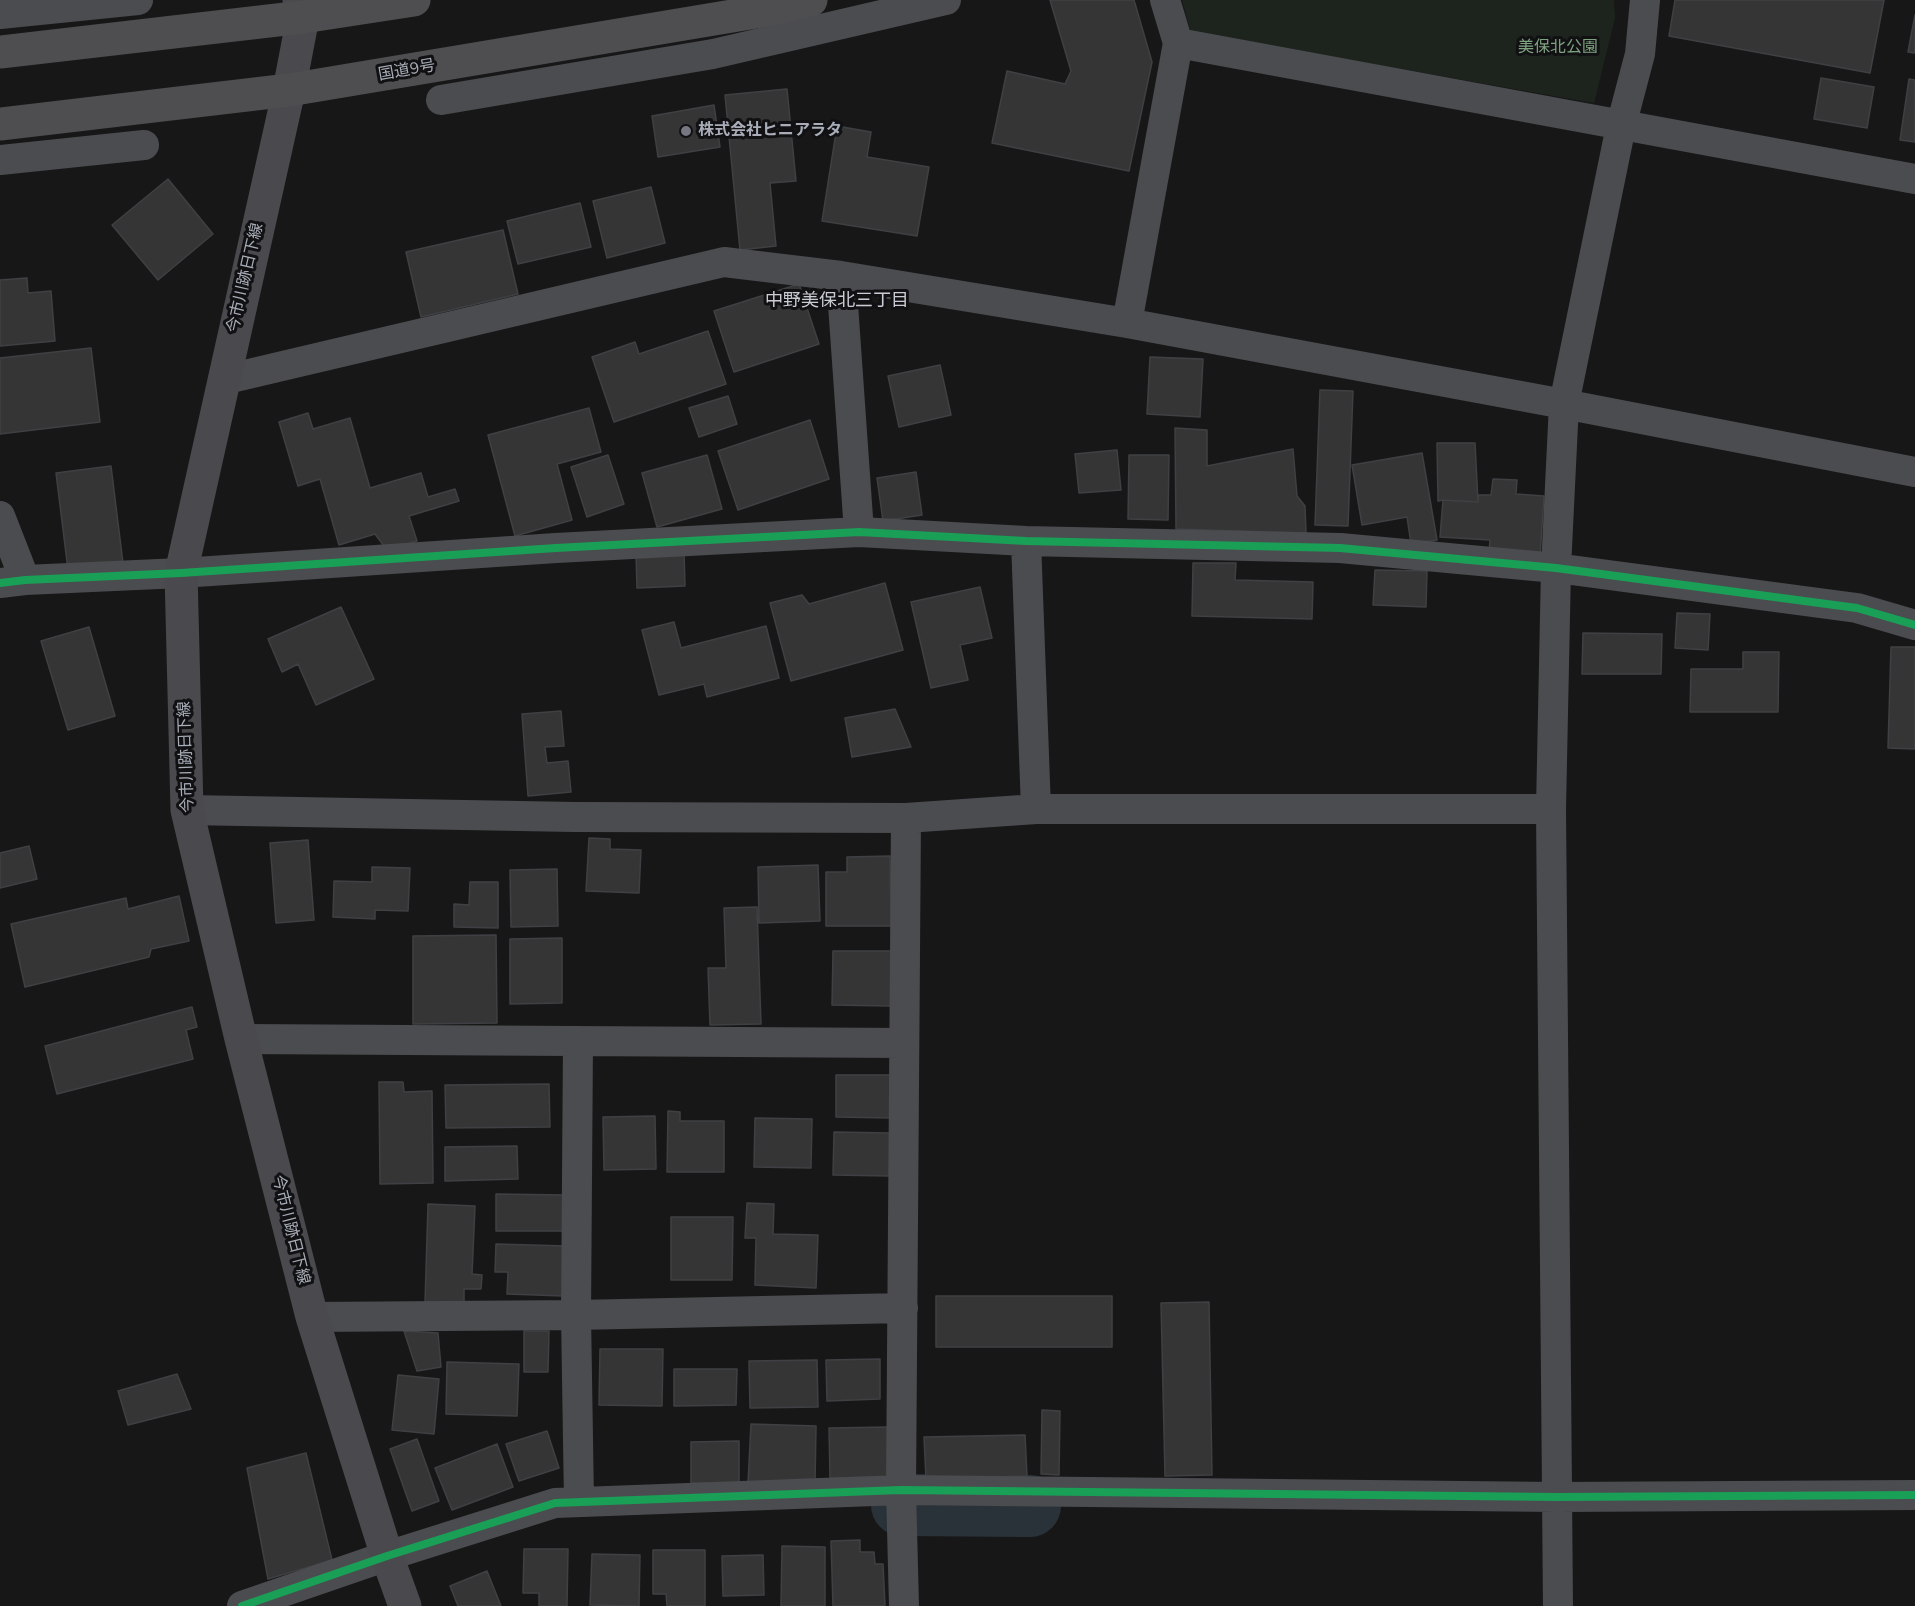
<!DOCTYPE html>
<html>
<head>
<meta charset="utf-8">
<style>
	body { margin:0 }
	canvas { display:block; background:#171717 }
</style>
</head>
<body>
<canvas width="1915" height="1606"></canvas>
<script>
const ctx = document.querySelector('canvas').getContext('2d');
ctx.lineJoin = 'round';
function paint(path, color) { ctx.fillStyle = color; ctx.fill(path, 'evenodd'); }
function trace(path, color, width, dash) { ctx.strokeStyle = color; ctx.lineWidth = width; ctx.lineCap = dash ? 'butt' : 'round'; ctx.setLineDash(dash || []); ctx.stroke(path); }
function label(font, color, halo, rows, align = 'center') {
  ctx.font = font + ' "Nunito Sans","Noto Sans JP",sans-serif'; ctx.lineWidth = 6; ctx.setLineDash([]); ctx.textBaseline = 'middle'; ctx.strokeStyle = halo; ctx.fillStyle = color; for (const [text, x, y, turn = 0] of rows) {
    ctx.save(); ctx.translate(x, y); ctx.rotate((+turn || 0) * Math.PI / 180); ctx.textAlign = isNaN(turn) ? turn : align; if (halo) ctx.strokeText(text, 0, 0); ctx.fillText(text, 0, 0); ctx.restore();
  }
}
const green = new Path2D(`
	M1182 0H1614L1615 18 1594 103 1191 32Z`);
const river = new Path2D(`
	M902 1505 1030 1506`);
const building = new Path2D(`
	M1050 0H1134L1152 62 1129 171 992 143 1007 71 1065 84 1071 71Z
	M1675 0H1884L1870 73 1669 36Z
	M1915 15V53L1908 52Z
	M1821 78 1874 87 1867 128 1814 119Z
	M1909 79 1915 80V142L1900 140Z
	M787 89 796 181 770 183 776 246 740 250 725 95Z
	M714 105 720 147 658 157 652 116Z
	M837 126 871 132 867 157 929 167 917 236 822 221Z
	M168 179 213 234 158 280 112 225Z
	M651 187 665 243 607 258 593 201Z
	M580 203 591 247 518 264 507 221Z
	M503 230 518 294 421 317 406 252Z
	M27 278 28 293 51 291 55 341 0 346V280Z
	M799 284 819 344 734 372 714 311Z
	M708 331 726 384 614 422 592 357 635 342 639 354Z
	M91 348 100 422 0 434V358Z
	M1150 357 1203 359 1200 417 1147 414Z
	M940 365 951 415 899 427 888 376Z
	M1320 390 1353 391 1348 526 1315 525Z
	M728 396 737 424 699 437 689 408Z
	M589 408 601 452 557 464 572 520 515 536 488 435Z
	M308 413 313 429 350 418 370 488 421 473 428 497 455 489 459 501 409 516 417 541 387 550 375 534 339 545 320 479 298 486 279 422Z
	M810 420 829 479 738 510 718 451Z
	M1175 428 1207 430V466L1293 449 1297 496 1305 506 1306 533 1176 529Z
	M1437 443H1475L1478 502 1443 500 1438 501Z
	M1117 450 1121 490 1079 493 1075 454Z
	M1422 453 1437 540 1411 544 1407 517 1362 525 1352 465Z
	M608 455 624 504 587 517 571 467Z
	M707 455 722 509 657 527 642 473Z
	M1129 455H1169L1168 520 1128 519Z
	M111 466 123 563 68 570 56 473Z
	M916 472 922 515 883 521 877 478Z
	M1493 479 1517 480 1516 494 1544 496 1540 556 1489 552 1490 540 1440 537 1443 500 1478 502V495H1491Z
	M684 552 685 586 637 588 636 553Z
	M1193 563H1236L1235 580 1313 582 1312 619 1192 616Z
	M1375 570 1427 571 1426 607 1373 605Z
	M885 583 903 650 791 681 770 603 802 595 809 604Z
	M980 587 992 638 960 645 968 680 931 688 911 602Z
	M341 607 374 679 316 705 298 664 282 672 268 639Z
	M1677 613 1710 614 1708 650 1675 648Z
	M674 622 681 648 766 626 779 678 707 697 704 684 659 695 642 630Z
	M89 627 115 716 68 730 41 641Z
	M1583 633 1662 634 1661 674H1582Z
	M1891 647H1915V749L1888 748Z
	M1743 652H1779L1778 712H1690L1691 669H1743Z
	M895 709 911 747 852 757 845 718Z
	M561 711 564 746 545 747 547 763 568 761 571 792 528 796 522 714Z
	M589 838 610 839V849L641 850 639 893 586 891Z
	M308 840 314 920 276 923 270 843Z
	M29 846 37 879 0 888V853Z
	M890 856 891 926H826V872H847V857Z
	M818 865 820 921 759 923 758 867Z
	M372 867 410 868 408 911 375 910V919L333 917 334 881 372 882Z
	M557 869 558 926 511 927 510 870Z
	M470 882H498V928L454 927V904L469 905Z
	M179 896 189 941 151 949 149 957 25 987 11 924 126 898 128 909Z
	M757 907 761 1024 710 1025 708 968H726L724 908Z
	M496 935 497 1023 413 1024V936Z
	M562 938V1003L510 1004V939Z
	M833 951H891V1006L832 1005Z
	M192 1007 197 1027 186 1030 193 1059 57 1094 45 1046Z
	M836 1075H893L892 1118 836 1117Z
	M379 1082H403L404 1092 432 1091 433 1183 380 1184Z
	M549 1084 550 1127 446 1128 445 1085Z
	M668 1111 680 1112V1121H724V1172H667Z
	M655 1116 656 1169 604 1170 603 1117Z
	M755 1118 812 1119 811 1168 754 1167Z
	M834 1132 890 1133 889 1176 833 1175Z
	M517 1146 518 1179 445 1181V1147Z
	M496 1194 563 1195V1231H496Z
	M747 1203 774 1204 773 1234 818 1235 816 1288 755 1285 756 1238H745Z
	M428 1204 475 1206 472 1274 482 1275 481 1289H464V1304L425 1303Z
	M671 1217H733L732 1280H671Z
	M496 1244 566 1246 564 1296 507 1294 508 1272H495Z
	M936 1296H1112V1347H936Z
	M1209 1302 1212 1475 1165 1476 1161 1303Z
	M404 1331 438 1333 441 1367 417 1371Z
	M524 1331H549L548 1372H524Z
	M600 1349H663L662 1406 599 1405Z
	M880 1359V1399L827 1401 826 1360Z
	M817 1360 818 1407 750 1408 749 1361Z
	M447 1362 519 1364 517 1416 446 1414Z
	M674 1369H737L736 1405 674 1406Z
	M177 1374 191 1409 128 1425 118 1391Z
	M398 1375 439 1379 434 1434 392 1430Z
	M1042 1410 1060 1411 1059 1475 1041 1474Z
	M751 1424 816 1426 815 1484 748 1483Z
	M890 1427 891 1477 830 1478 829 1428Z
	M547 1431 559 1468 519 1481 506 1444Z
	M1025 1435 1027 1476 926 1479 924 1437Z
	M417 1439 439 1501 412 1511 390 1449Z
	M739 1441V1483H691V1442Z
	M497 1444 513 1487 452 1510 435 1468Z
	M306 1453 332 1560 268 1579 247 1468Z
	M860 1540V1552H874L875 1564H883L885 1606H833L831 1541Z
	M782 1546 825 1547V1606H781Z
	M524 1549H568L567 1606H539V1593H523Z
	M653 1550H705V1606H667L666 1594H653Z
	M592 1554 640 1555 639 1606 590 1605Z
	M763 1555 764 1595 723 1596 722 1556Z
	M487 1571 501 1606H458L450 1586Z`);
const street = new Path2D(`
	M0 14 138 0
	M1178 43 1915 179
	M441 100 713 54 946 0
	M0 160 144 145
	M841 276 859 532
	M1127 323 1178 43 1165 0
	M223 380 724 262 841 276 1127 323 1564 404 1915 472
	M0 516 25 580
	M1026 541 1036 809H1551
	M0 583 25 580 181 573 556 548 859 532 1026 541 1340 548 1556 568 1857 608 1915 625
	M187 810 575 817 906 818 901 1490 904 1606
	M906 818 1036 809
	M241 1039 904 1043
	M578 1041 576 1315 579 1502
	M312 1317 576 1315 903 1308
	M242 1606 387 1556 555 1503 901 1490 1557 1497 1915 1495
	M1558 1606 1551 809 1556 568 1564 404 1621 126 1640 54 1645 0`);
const secondary = new Path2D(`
	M299 0 303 17 289 90 181 573 187 810 241 1039 312 1317 387 1556 405 1606`);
const highway = new Path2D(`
	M0 52 303 17 414 0
	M0 124 289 90 780 8 811 0`);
const cycleway = new Path2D(`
	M0 583 25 580 181 573 556 548 859 532 1026 541 1340 548 1556 568 1857 608 1915 625
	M242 1606 387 1556 555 1503 901 1490 1557 1497 1915 1495`);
const markers = [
	[686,131,6,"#757880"]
];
const parkNames = [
	["美保北公園",1558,48]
];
const streetNames = [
	["国道9号",407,71,-10],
	["今市川跡日下線",246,278,-77],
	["今市川跡日下線",187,757,-92],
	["今市川跡日下線",290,1230,76]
];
const poiNames = [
	["株式会社ヒニアラタ",698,131]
];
const neighbourhoodNames = [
	["中野美保北三丁目",837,302]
];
paint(green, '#1d241e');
trace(river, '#2a3239', 62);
paint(building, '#353536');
trace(building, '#3f4043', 1.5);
trace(street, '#4b4c50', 30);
trace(secondary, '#4a4a4e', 33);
trace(highway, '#4e4e51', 33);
trace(cycleway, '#1a9f57', 8);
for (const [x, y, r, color] of markers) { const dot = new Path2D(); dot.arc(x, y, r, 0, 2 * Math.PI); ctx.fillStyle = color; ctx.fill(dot); trace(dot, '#111113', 2); }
label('16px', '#7fa381', '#111113', parkNames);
label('16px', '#a8adb8', '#111113', streetNames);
label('bold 16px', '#a8adb8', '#111113', poiNames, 'left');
label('18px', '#c9ccd4', '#111113', neighbourhoodNames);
</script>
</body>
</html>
